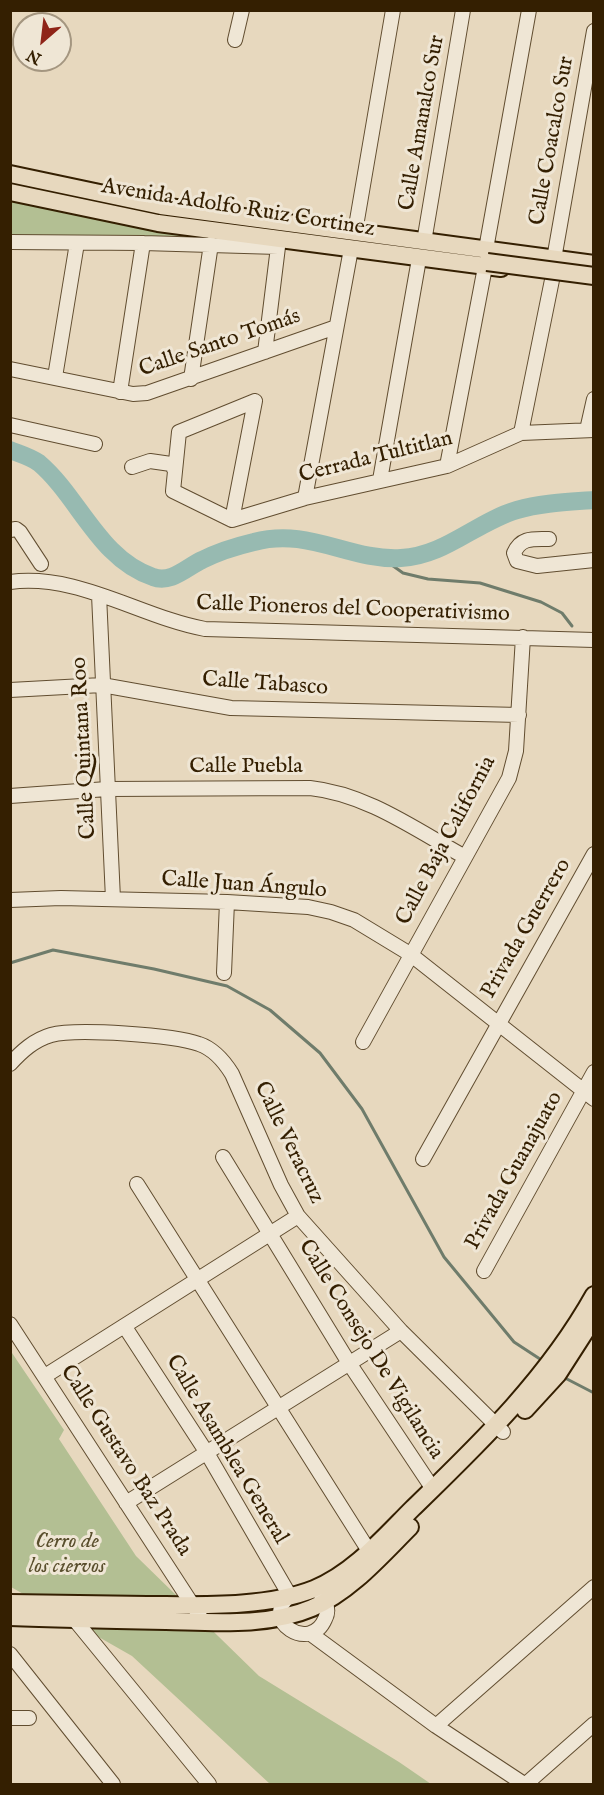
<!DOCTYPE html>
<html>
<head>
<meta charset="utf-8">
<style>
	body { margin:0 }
	#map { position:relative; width:604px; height:1795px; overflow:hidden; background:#e7d8be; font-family:"IM FELL English",serif }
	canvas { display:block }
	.frame { position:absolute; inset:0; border:12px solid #341f01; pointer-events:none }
	.north { position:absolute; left:12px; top:12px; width:60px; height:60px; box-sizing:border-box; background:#efe6d5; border:2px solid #a49680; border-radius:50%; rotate:208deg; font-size:16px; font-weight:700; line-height:24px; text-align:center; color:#341f01 }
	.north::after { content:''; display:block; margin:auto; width:21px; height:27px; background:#8f2418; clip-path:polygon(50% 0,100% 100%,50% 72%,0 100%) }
</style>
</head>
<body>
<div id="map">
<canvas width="604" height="1795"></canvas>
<div class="frame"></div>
<div class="north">N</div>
</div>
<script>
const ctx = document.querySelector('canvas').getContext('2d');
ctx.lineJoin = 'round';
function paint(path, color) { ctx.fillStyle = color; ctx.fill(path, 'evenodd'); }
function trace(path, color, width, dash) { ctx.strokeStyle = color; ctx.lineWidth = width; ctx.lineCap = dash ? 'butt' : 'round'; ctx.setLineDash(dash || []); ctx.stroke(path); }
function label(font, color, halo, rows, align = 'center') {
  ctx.font = font + ' "IM FELL English",serif'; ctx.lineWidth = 6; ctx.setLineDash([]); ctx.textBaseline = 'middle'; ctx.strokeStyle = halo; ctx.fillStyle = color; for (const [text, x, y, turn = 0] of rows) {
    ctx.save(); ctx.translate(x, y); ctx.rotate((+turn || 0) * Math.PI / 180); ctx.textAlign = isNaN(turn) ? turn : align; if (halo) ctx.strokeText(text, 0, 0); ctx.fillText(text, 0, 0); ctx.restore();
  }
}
const green = new Path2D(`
	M10 192 279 239 11 242Z
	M10 1350 64 1430 59 1439 136 1556 259 1676 399 1762 431 1784H270L132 1656 11 1587Z`);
const stream = new Path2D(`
	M382 558 403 573 428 579 480 583 541 602 562 613 572 626
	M10 963 53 950 154 969 227 986 270 1010 320 1053 362 1109 444 1257 514 1342 543 1361
	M565 1378 594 1393`);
const river = new Path2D(`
	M10 450C20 454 31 457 39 463 79 497 99 559 153 577 171 584 187 567 202 560 218 552 237 546 254 542 309 527 349 561 401 558 445 556 476 522 517 510 541 503 568 502 594 500`);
const minor = new Path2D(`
	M235 40 242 10
	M355 232 393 10
	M10 242 143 243 278 247
	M424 242 463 10
	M486 249 529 10
	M554 259 594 31
	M265 352 279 239
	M10 369 133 394 147 393 336 327
	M55 377 77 243
	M191 379 211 244
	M120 392 143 243
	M255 401 179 432 173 491 232 520 305 498 447 466 521 433 594 430
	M10 425 95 444
	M587 430 594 399
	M521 433 553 275
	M447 466 485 267
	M132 467 150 461 171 464 174 469
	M380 480 419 259
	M305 498 351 249
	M232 520 255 401
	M10 530 16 529 20 532 41 564
	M549 539C533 539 521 537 514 553L517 561 537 566 594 560
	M10 582C78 573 140 617 205 629L594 640
	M99 595 113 899
	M10 690 102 685 231 708 519 715
	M10 796 107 789 310 788C367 794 416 830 465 857
	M10 900 61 898 227 902 308 907 331 912 354 920 410 954 594 1099
	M224 973 227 902
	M363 1042 509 778 516 751 523 637
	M10 1064C22 1051 34 1040 51 1035 76 1028 174 1035 199 1044 214 1049 224 1061 232 1074L281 1185 298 1216 401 1331 503 1432
	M223 1157 349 1363 433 1489
	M423 1159 594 854
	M137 1184 369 1551
	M484 1271 594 1072
	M10 1324 203 1621
	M125 1327 207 1453 290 1596C259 1620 310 1654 325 1619 330 1610 326 1601 320 1593
	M45 1376 298 1216
	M126 1503 401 1331
	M70 1614 209 1784
	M311 1634 436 1726 524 1784
	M10 1654 113 1784
	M10 1718H29
	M436 1726 594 1587
	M526 1784 594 1724`);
const major = new Path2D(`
	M10 174 161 206 594 264
	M10 192 158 223 501 268
	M525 1410 558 1374 594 1318
	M10 1603C56 1604 102 1604 147 1605 198 1605 266 1608 314 1589 353 1573 383 1538 412 1509 480 1443 547 1379 594 1295
	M10 1617C62 1619 114 1620 166 1621 213 1622 268 1627 312 1608 350 1592 381 1556 410 1527`);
const majorBridge = new Path2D(`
	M487 262 594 276`);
const streetNames = [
	["Calle Amanalco Sur",423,123,-80],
	["Calle Coacalco Sur",553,141,-80],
	["Avenida Adolfo Ruiz Cortinez",238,209,9],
	["Calle Santo Tomás",220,344,-19],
	["Cerrada Tultitlan",376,458,-14],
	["Calle Pioneros del Cooperativismo",353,610,2],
	["Calle Tabasco",265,685,4],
	["Calle Quintana Roo",85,748,-93],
	["Calle Puebla",246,767],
	["Calle Baja California",447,841,-62],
	["Calle Juan Ángulo",244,886,4],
	["Privada Guerrero",527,929,-60],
	["Calle Veracruz",288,1143,64],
	["Privada Guanajuato",515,1171,-61],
	["Calle Consejo De Vigilancia",370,1350,58],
	["Calle Asamblea General",226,1450,59],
	["Calle Gustavo Baz Prada",125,1461,57]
];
const parkNames = [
	["Cerro de",67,1542],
	["los ciervos",67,1567]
];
paint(green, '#b3bf93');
trace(stream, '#6f7c6b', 3);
trace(river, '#97bab1', 18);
trace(minor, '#614d30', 16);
trace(major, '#341f01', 20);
trace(minor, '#efe6d5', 14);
trace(major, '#e7d8be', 16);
trace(majorBridge, '#341f01', 20, []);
trace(majorBridge, '#e7d8be', 16);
label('22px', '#341f01', '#efe6d5', streetNames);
label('italic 22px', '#5a4f2d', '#efe6d5', parkNames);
</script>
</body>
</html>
